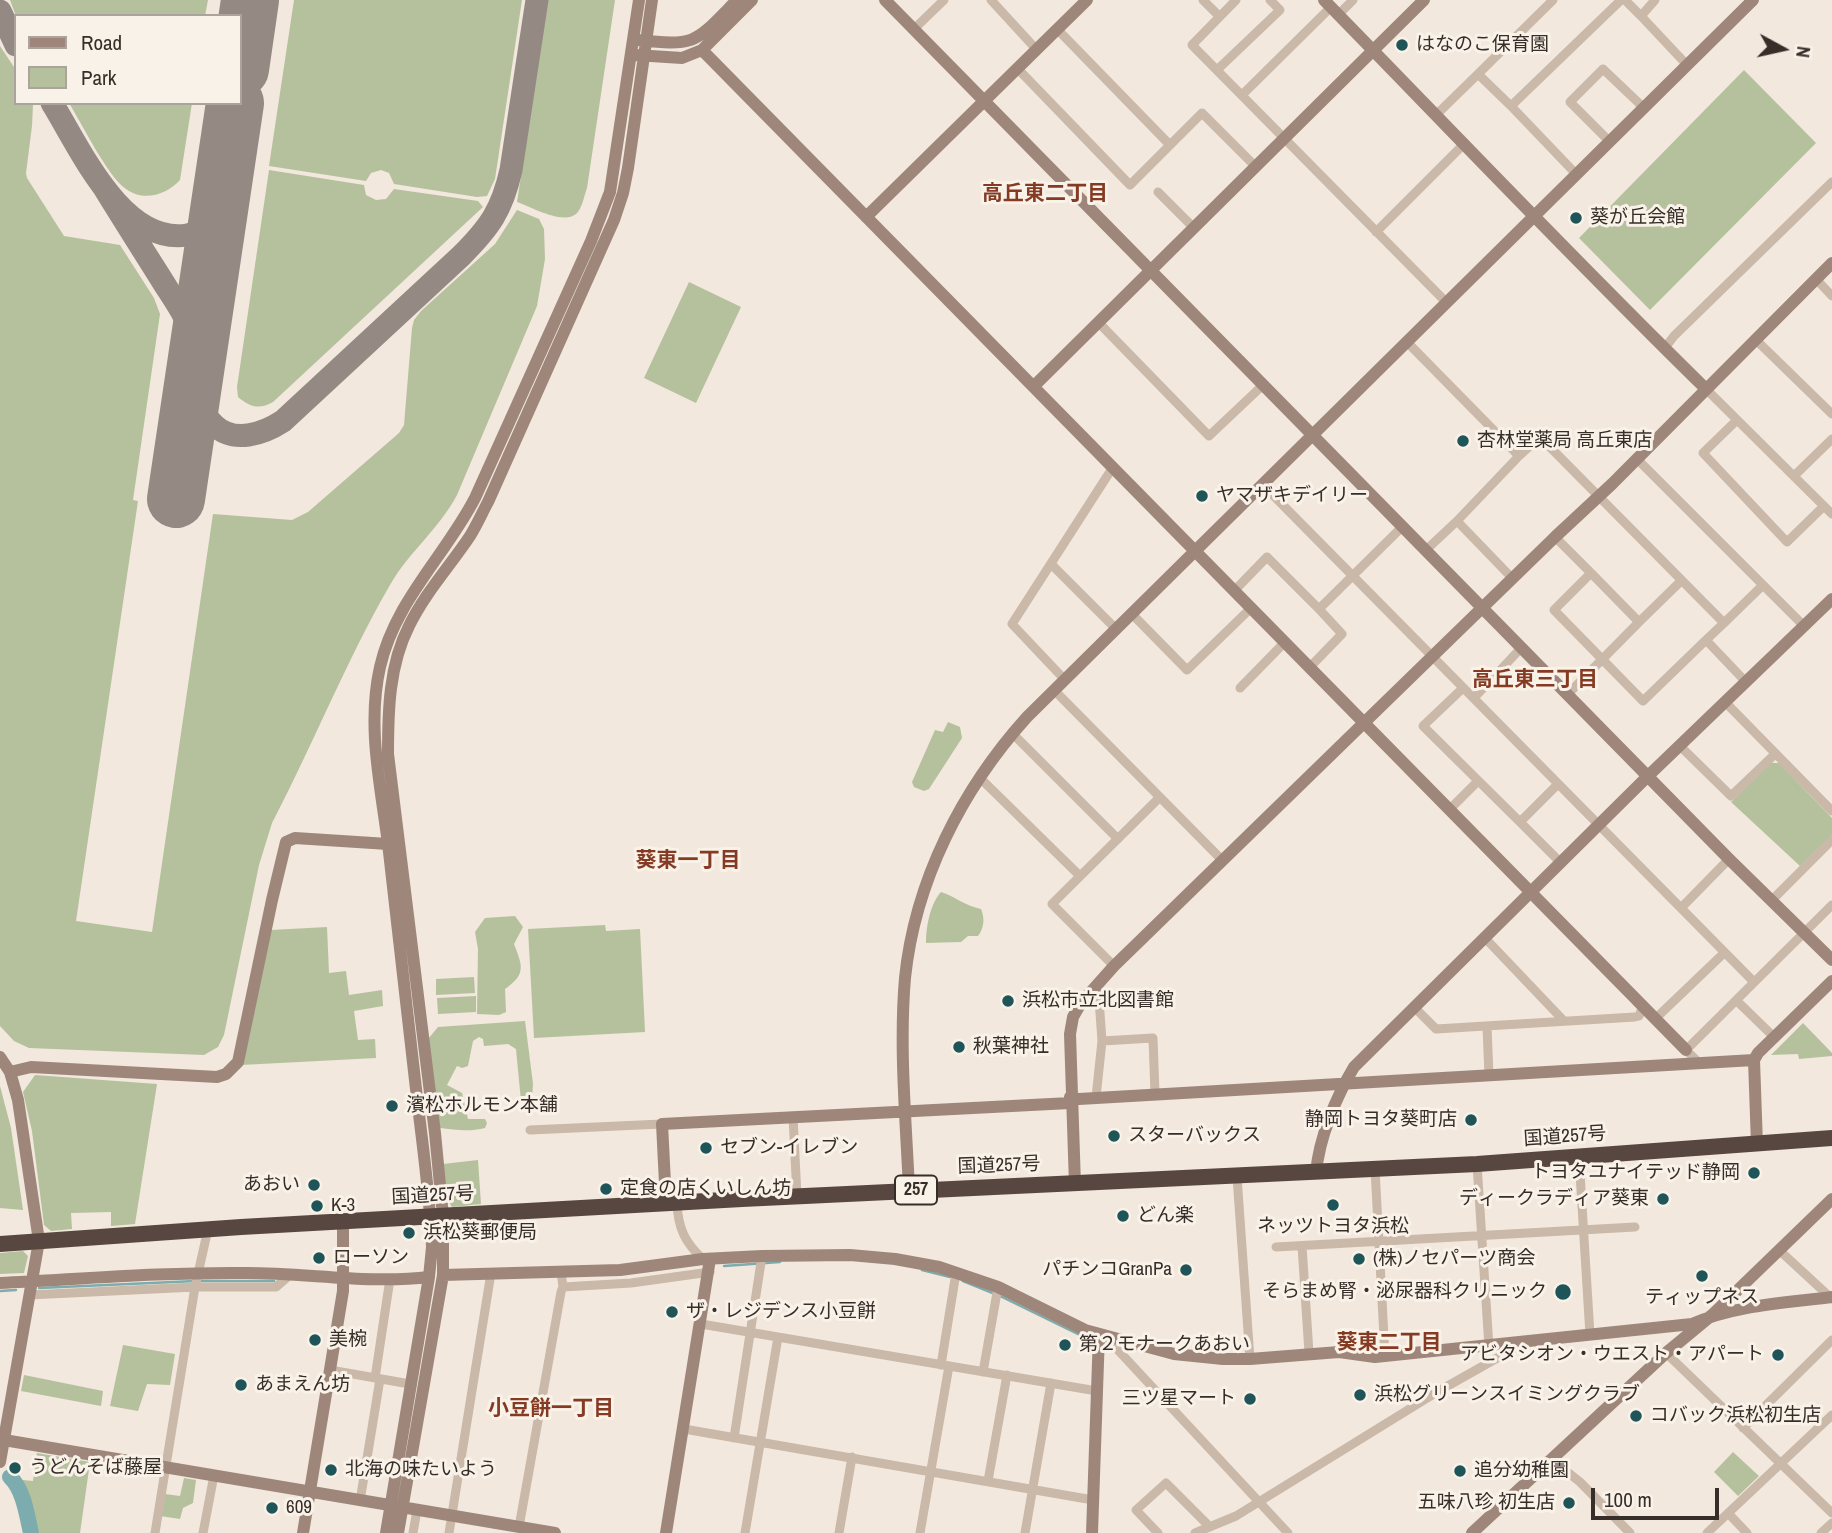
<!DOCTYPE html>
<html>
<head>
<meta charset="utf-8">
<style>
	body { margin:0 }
	#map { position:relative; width:1832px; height:1533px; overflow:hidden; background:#f2e8dd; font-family:"Archivo Narrow",sans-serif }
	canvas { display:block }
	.legend { position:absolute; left:14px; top:14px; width:228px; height:91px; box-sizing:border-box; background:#f9f2e9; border:2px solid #aba39c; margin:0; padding:9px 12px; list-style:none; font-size:21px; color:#372d29 }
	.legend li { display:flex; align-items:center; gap:14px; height:35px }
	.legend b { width:35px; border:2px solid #aba39c }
	.north { position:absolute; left:1748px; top:14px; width:70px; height:70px; -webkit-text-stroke:5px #f9f2e9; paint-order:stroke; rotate:98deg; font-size:19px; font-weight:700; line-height:28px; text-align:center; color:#372d29 }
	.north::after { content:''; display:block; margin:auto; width:24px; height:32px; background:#372d29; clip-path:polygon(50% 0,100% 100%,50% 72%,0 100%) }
	.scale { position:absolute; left:1591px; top:1488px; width:128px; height:32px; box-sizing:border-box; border:4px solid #372d29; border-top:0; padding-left:9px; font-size:21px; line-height:24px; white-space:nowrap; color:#372d29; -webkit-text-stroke:5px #f9f2e9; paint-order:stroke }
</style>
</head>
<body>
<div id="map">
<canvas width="1832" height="1533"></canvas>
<ul class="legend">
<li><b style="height:9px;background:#9e877a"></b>Road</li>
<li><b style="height:19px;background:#b5c19d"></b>Park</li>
</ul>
<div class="north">N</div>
<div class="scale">100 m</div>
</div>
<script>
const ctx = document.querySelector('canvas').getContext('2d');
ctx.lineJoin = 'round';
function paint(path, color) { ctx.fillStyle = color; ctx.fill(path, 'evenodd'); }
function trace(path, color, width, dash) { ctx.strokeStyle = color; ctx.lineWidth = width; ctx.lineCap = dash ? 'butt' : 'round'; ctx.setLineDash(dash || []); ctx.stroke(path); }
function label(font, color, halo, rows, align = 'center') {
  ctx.font = font + ' "Archivo Narrow","Noto Sans JP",sans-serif'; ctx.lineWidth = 6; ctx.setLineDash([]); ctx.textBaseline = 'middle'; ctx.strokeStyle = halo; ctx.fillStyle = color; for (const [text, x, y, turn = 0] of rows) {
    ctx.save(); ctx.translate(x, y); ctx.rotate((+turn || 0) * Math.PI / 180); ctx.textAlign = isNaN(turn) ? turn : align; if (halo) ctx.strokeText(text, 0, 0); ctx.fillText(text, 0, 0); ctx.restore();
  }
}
const green = new Path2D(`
	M10 0H208L205 16H16Z
	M294 0H522L495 179 487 196 477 197 394 184 389 173 381 170 371 173 366 181 269 166Z
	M548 0H615L587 188C584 196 582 209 576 214 563 225 531 207 517 202Z
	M0 46 16 70V103L33 105 32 126 26 173 27 178 64 236 120 245 154 298 160 314 133 500 138 501 76 921 152 932 213 514 292 520 308 512 399 433 404 425 412 328 414 320 421 311 495 244 517 210 539 219 544 229 545 259 537 306 457 495C439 529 409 552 390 585 346 661 313 745 272 823L259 865 224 1035 218 1047 204 1055 29 1048 14 1041 0 1026Z
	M1744 70 1816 143 1650 310 1579 238Z
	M69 103H192L180 180C166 195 144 202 126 189 108 177 82 124 69 103Z
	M269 170 364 185 366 195 376 200 386 199 394 189 478 201 483 207 273 402C259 410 250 407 238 397L237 387Z
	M689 282 741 307 696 403 644 378Z
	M948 722 960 727 962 738 929 789 924 791 914 787 912 782 935 730 943 732Z
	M1771 763H1779L1832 818V835L1800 866 1731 802Z
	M941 892C956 897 965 906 981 909 985 918 984 928 978 936H968L961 942 926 943C926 927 930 904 941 892Z
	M515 916 523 927 514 944C522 965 527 974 505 989L506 1012 499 1015 477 1014 478 949 475 932 485 918Z
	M605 925 606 931 640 929 645 1032 534 1038 528 929Z
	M327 927 329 973 346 971 349 995 382 990 383 1006 354 1011 358 1040 375 1039 376 1058 241 1065 271 930Z
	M474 977 475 993 436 995V979Z
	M476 996V1012L438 1014 437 998Z
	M525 1021 533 1084 532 1100 528 1103 521 1101 516 1049 508 1044 484 1046 483 1039 479 1037 473 1041 468 1066 462 1068 457 1066 447 1085 462 1093 468 1119H485L487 1123 485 1128C470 1132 455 1130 440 1128L428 1039 438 1027Z
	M1803 1023 1832 1053V1056L1799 1059 1798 1054 1771 1055Z
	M35 1075 157 1084 135 1224 111 1226V1212L71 1213 72 1229 51 1231 44 1225 32 1131 23 1092Z
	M0 1086 11 1128 23 1210 0 1208Z
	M478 1160 481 1204 452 1207 446 1197 443 1164Z
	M23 1251 28 1256 24 1273 0 1274V1253Z
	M123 1345 175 1354 170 1385 147 1384 138 1411 110 1406Z
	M24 1375 103 1391 101 1406 21 1391Z
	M1733 1452 1759 1476 1738 1496 1714 1472Z
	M37 1453 90 1462 80 1533H27L13 1479 33 1481Z
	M184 1478 196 1480 193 1503 183 1508 180 1519 160 1516 165 1494 180 1496Z`);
const stream = new Path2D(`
	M724 1266 780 1262
	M922 1270 950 1277
	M963 1281 1000 1296 1090 1340
	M39 1288 196 1281H274
	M0 1291 16 1290`);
const river = new Path2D(`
	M10 1477C24 1490 27 1516 31 1533`);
const taxiway = new Path2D(`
	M0 11 16 45
	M52 103C80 148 122 245 187 235 206 232 216 214 221 197
	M103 186C122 217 141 247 160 277 172 297 187 316 193 338 201 365 192 406 214 425 234 444 263 434 283 421L461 256C490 227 502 210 511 170L537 0`);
const runway = new Path2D(`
	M240 69 250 0
	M176 499 235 103`);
const street = new Path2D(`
	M991 0 1036 49
	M1203 0 1219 16
	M1236 0 1192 45 1447 303
	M1625 0 1641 16 1655 0
	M1339 14 1353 0
	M1641 16 1687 65
	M914 29 944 0
	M1057 29 1169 144
	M1017 68 1130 185 1202 113 1255 166
	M1217 70 1280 10 1270 0
	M1242 95 1331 7
	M1511 106 1478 74 1553 0
	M1436 115 1478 74
	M1610 142 1570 102 1603 69 1644 108
	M1577 175 1511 106 1621 0
	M1158 192 1193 227
	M1376 232 1465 143
	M1816 279 1832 296
	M1098 322 1209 436 1263 385
	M1755 339 1832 414
	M1407 342 1519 456 1540 437 1724 623 1763 585
	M1664 349 1674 336 1832 182
	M1706 389 1832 514
	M1737 420 1703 453 1787 542 1824 506
	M1636 458 1804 626
	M1794 476 1832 439
	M1262 484 1754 982
	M1457 521 1512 578
	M1555 537 1591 573
	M1426 550 1457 521 1519 456
	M1051 564 1116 629
	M1681 581 1639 622 1591 573 1554 610 1643 701 1706 640
	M1234 591 1267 557 1319 609
	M1131 613 1187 670 1251 608
	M1724 623 1706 640 1745 681
	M1309 668 1342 634 1319 609 1402 527
	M1065 680 1012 624 1113 467
	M1240 688 1284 643
	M1463 688 1423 726 1520 822
	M1054 690 1223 861
	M1568 694 1639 622
	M1474 698 1522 647
	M1726 703 1832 811
	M1012 733 1118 839
	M1681 747 1731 796 1775 754
	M979 777 1080 876
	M1558 784 1520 822 1561 863
	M1449 810 1478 781
	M1772 900 1832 840
	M1681 908 1729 859
	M1485 938 1564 1021
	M1114 966 1052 904 1159 798
	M1098 985 1102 1041 1153 1038 1155 1094
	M1737 1001 1774 1037
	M1415 1008 1436 1029 1635 1017 1639 1016 1643 1006
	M1655 1019 1724 953
	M1487 1026 1489 1076
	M1699 1063 1686 1050 1832 905
	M1096 1097 1102 1041
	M793 1117 797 1196
	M530 1130 662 1124
	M1579 1157 1590 1335
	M1477 1164 1489 1347
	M1375 1169 1385 1356
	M1237 1177 1250 1359
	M677 1203C678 1228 685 1243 703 1259
	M1302 1246 1309 1353
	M1276 1247 1635 1227
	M1779 1250 1832 1299
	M561 1272 563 1287 631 1283 710 1272
	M29 1295 195 1287H276L291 1274
	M701 1324 1097 1391
	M1102 1336 1116 1348 1288 1533
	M1666 1353 1832 1513
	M941 1365 956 1273
	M330 1370 410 1384
	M983 1372 998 1287
	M375 1378 390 1279
	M1743 1428 1832 1340
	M684 1429 1093 1500
	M734 1438 762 1256
	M1551 1459 1580 1482 1630 1533
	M988 1481 1007 1375
	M360 1501 380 1379
	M1728 1513 1747 1533
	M519 1527 561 1292 563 1287
	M155 1533 195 1287 208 1229
	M203 1533 214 1475
	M413 1533 417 1510
	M449 1533 491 1273
	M745 1533 778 1337
	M839 1533 852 1457
	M920 1533 949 1366
	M1025 1533 1051 1383
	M1158 1533 1136 1510 1166 1483 1210 1527
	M1195 1533 1236 1516 1437 1392 1522 1344
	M1707 1533 1832 1415
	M1821 1533 1832 1523`);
const secondary = new Path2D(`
	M885 0 1729 859 1832 960
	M1324 0C1451 130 1576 262 1706 389
	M637 40C696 46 694 44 735 2L741 0
	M702 50 1686 1050
	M635 55 682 58 702 50 752 0
	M866 217 1087 0
	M1034 386 1424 0
	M0 1057 10 1072 18 1100 39 1241 0 1462
	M1754 1060 1757 1145
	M10 1072 31 1067 217 1077 226 1074 238 1062 272 900 286 842 295 838 388 844 395 841
	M1070 1097 1079 1099 1754 1060 1758 1053 1832 981
	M1316 1173C1319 1138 1336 1097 1354 1067L1648 776 1832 599
	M1075 1185 1070 1034 1073 1017 1081 1003 1114 966 1555 537 1612 484 1832 263
	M909 1190C906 1120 899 1048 905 978 915 881 962 789 1027 717L1753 0
	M666 1203 662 1124 1070 1103
	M443 1275 620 1270 703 1259 762 1256 850 1255 895 1259 939 1267 998 1287 1085 1330 1174 1354 1223 1359H1250L1339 1352 1375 1357 1692 1324C1735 1305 1786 1303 1832 1297
	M0 1283C82 1279 164 1272 247 1273 308 1273 369 1284 429 1277
	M4 1440 555 1533
	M303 1533 343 1291V1221
	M386 1533 429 1277 432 1247C430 1194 422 1142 416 1089 407 1010 398 931 389 852 382 791 366 729 380 667 395 601 445 556 475 498L591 241 610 192 639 0
	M398 1533 443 1275V1216L435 1133 388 754C388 711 389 665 409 626 425 593 450 566 470 536 477 525 482 513 488 502L614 220 623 193 628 168 652 0
	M666 1533 710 1259
	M1092 1533 1099 1334
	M1472 1533 1666 1353 1712 1315 1832 1199`);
const highway = new Path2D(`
	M0 1244 241 1227 742 1199 1477 1164 1832 1138`);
const markers = [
	[1402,45,7,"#1f5458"],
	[1576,218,7,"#1f5458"],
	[1463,441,7,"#1f5458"],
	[1202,496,7,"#1f5458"],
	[1008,1001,7,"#1f5458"],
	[959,1047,7,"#1f5458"],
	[392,1106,7,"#1f5458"],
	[1471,1120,7,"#1f5458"],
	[1114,1136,7,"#1f5458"],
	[706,1148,7,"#1f5458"],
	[1754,1173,7,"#1f5458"],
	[314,1185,7,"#1f5458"],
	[606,1189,7,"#1f5458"],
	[1663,1199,7,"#1f5458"],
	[1333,1205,7,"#1f5458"],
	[317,1206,7,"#1f5458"],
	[1123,1216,7,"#1f5458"],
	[409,1233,7,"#1f5458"],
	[319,1258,7,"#1f5458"],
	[1359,1259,7,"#1f5458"],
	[1186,1270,7,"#1f5458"],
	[1702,1276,7,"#1f5458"],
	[1563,1292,9,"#1f5458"],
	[672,1312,7,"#1f5458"],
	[315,1340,7,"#1f5458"],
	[1065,1345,7,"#1f5458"],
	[1778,1355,7,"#1f5458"],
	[241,1385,7,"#1f5458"],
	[1360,1395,7,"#1f5458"],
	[1250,1399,7,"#1f5458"],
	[1636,1416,7,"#1f5458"],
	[15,1468,7,"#1f5458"],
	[331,1470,7,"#1f5458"],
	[1460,1471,7,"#1f5458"],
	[1569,1503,7,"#1f5458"],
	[272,1508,7,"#1f5458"]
];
const shields = [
	[916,1190,42]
];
const shieldNames = [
	["257",916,1190]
];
const poiNames = [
	["はなのこ保育園",1416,45],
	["葵が丘会館",1590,218],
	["杏林堂薬局 高丘東店",1477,441],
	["ヤマザキデイリー",1216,496],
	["浜松市立北図書館",1022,1001],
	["秋葉神社",973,1047],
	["濱松ホルモン本舗",406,1106],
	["静岡トヨタ葵町店",1457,1120,"right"],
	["スターバックス",1128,1136],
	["セブン-イレブン",720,1148],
	["トヨタユナイテッド静岡",1740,1173,"right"],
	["あおい",300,1185,"right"],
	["定食の店くいしん坊",620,1189],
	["ディークラディア葵東",1649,1199,"right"],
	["K-3",331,1206],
	["どん楽",1137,1216],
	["ネッツトヨタ浜松",1333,1227,"center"],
	["浜松葵郵便局",423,1233],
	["ローソン",333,1258],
	["(株)ノセパーツ商会",1373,1259],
	["パチンコGranPa",1172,1270,"right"],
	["そらまめ腎・泌尿器科クリニック",1547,1292,"right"],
	["ティップネス",1702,1298,"center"],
	["ザ・レジデンス小豆餅",686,1312],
	["美椀",329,1340],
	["第２モナークあおい",1079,1345],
	["アビタシオン・ウエスト・アパート",1764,1355,"right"],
	["あまえん坊",255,1385],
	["浜松グリーンスイミングクラブ",1374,1395],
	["三ツ星マート",1236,1399,"right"],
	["コバック浜松初生店",1650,1416],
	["うどんそば藤屋",29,1468],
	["北海の味たいよう",345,1470],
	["追分幼稚園",1474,1471],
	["五味八珍 初生店",1555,1503,"right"],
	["609",286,1508]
];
const streetNames = [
	["国道257号",1565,1137,-4],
	["国道257号",999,1166,-2],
	["国道257号",433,1196,-3]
];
const neighbourhoodNames = [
	["高丘東二丁目",1045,194],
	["高丘東三丁目",1535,680],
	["葵東一丁目",688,861],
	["葵東二丁目",1389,1343],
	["小豆餅一丁目",551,1409]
];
paint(green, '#b5c19d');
trace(stream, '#7cacae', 2.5);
trace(river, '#7cacae', 16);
trace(taxiway, '#948a83', 23);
trace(runway, '#948a83', 58);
trace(street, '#cab8a9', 9);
trace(secondary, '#9e877a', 12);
trace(highway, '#584740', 16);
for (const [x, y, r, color] of markers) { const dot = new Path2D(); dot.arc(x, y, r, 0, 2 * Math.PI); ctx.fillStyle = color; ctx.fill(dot); trace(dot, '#f9f2e9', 2.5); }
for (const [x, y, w] of shields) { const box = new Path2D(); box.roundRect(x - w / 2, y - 14.5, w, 29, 5); ctx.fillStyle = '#f9f2e9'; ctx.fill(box); trace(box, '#372d29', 2); }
label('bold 18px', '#372d29', null, shieldNames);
label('19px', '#372d29', '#f9f2e9', poiNames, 'left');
label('19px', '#372d29', '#f9f2e9', streetNames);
label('bold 21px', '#853b23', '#f9f2e9', neighbourhoodNames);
</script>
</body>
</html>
